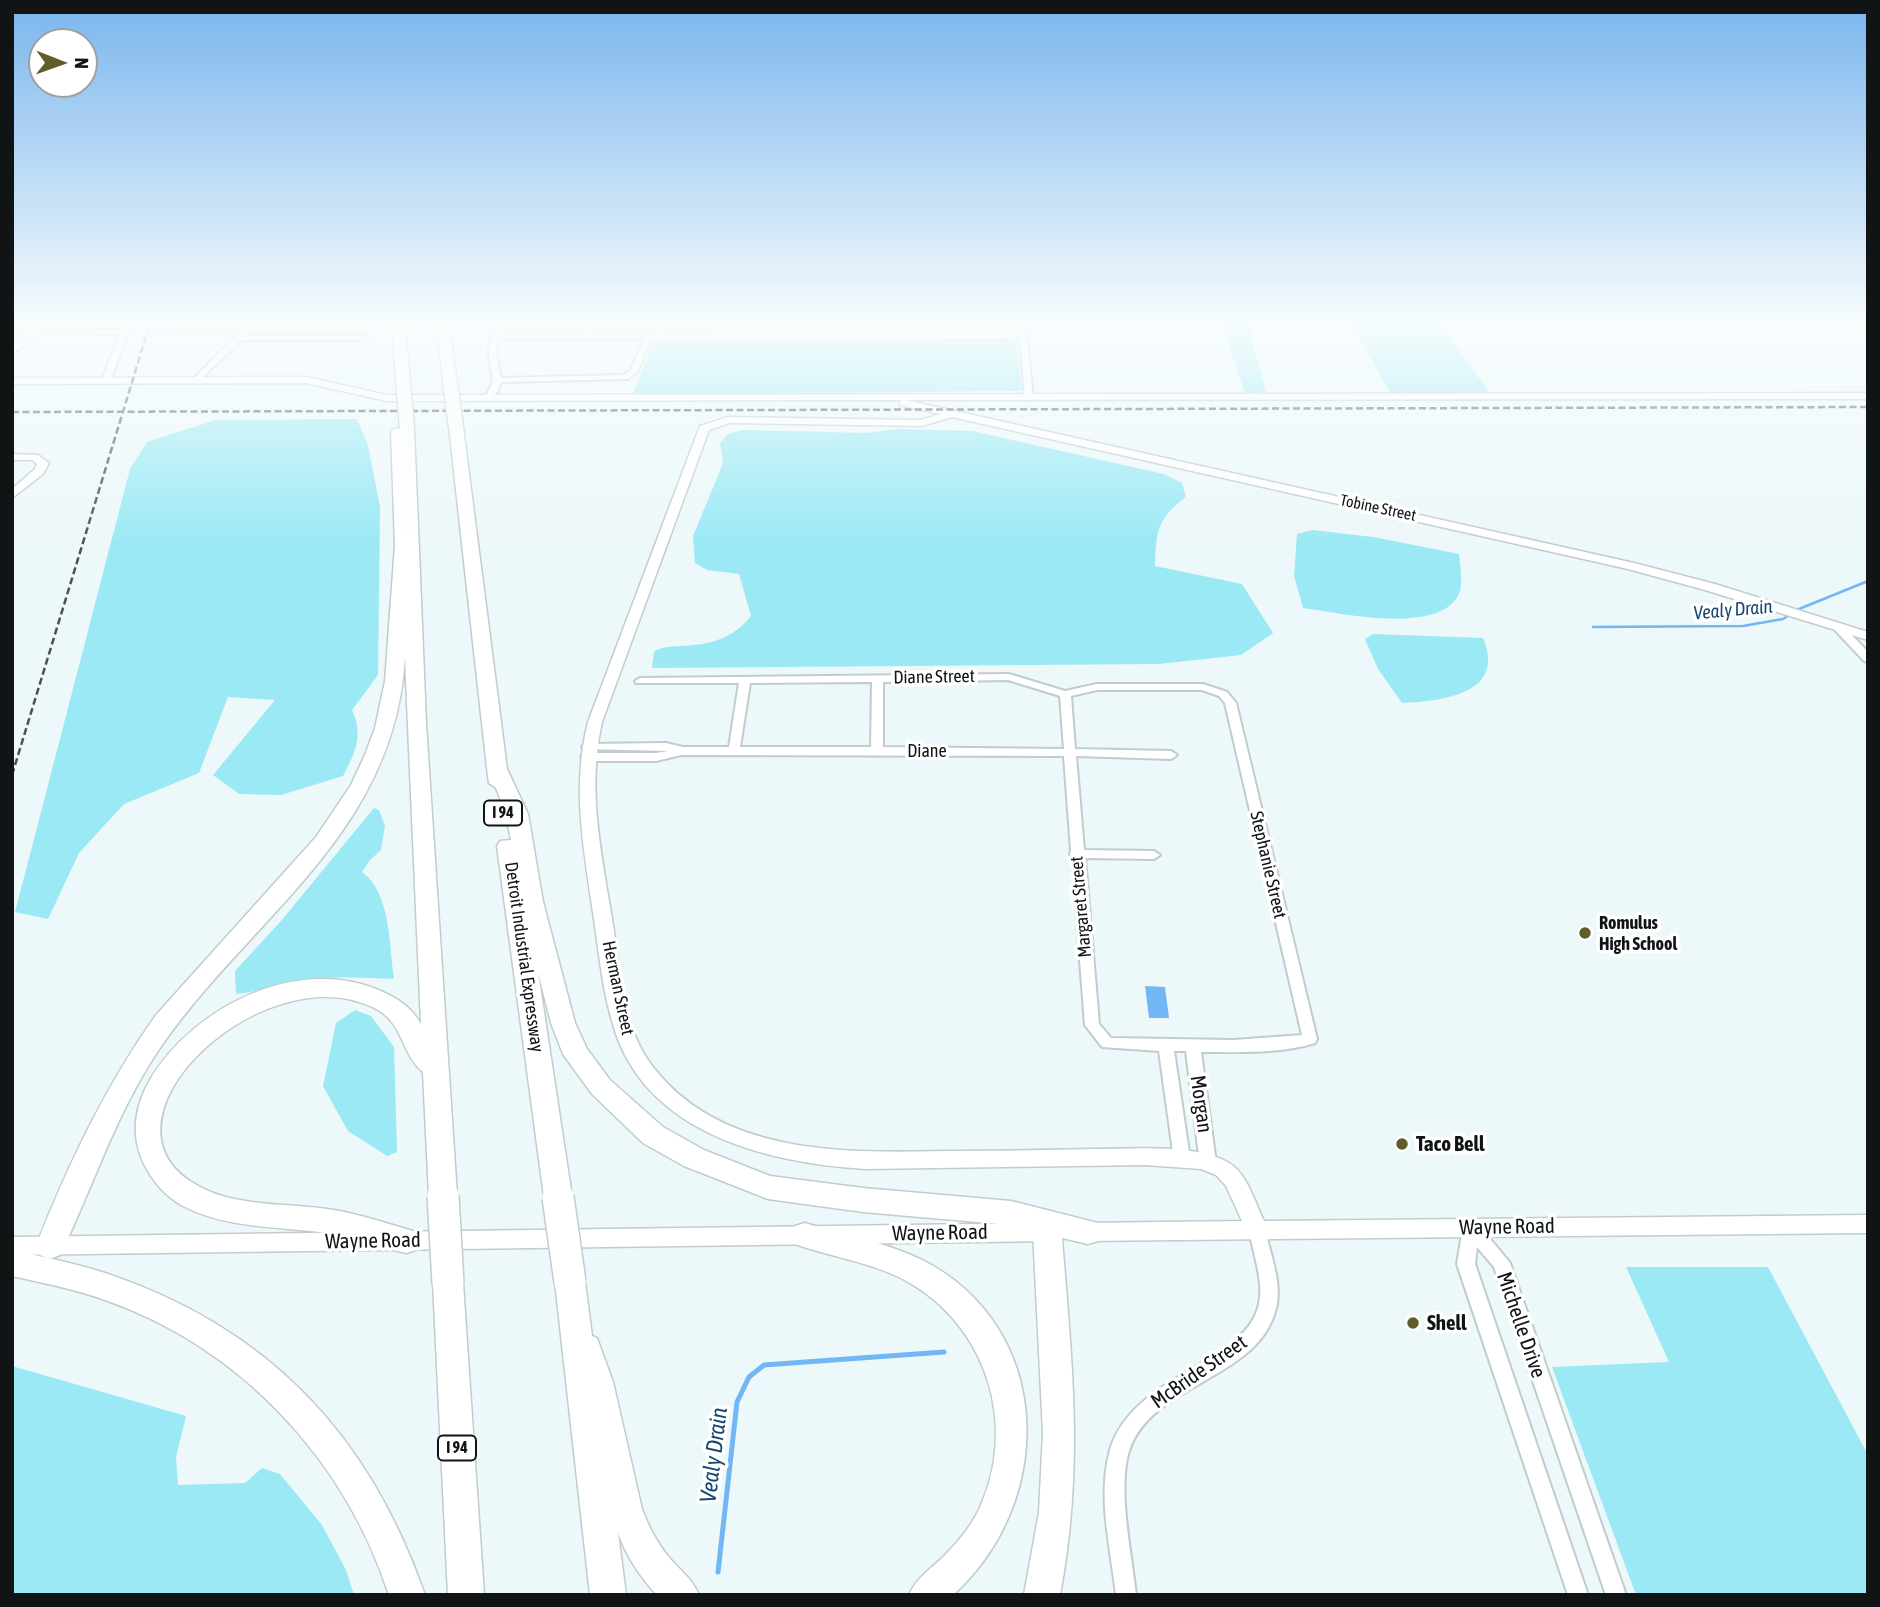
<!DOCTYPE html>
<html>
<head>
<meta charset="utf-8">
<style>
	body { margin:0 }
	#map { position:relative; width:1880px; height:1607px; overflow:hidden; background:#edf8fa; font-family:"Asap Condensed",sans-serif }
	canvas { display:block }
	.frame { position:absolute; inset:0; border:14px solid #101414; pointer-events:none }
	.north { position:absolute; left:28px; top:28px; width:70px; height:70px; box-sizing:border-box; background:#fff; border:2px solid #9fa1a1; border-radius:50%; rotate:91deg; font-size:19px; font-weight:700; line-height:28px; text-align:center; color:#101414 }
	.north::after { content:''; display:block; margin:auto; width:24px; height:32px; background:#605d2a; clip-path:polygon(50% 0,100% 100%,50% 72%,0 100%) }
</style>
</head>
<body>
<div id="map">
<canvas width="1880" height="1607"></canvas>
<div class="frame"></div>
<div class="north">N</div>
</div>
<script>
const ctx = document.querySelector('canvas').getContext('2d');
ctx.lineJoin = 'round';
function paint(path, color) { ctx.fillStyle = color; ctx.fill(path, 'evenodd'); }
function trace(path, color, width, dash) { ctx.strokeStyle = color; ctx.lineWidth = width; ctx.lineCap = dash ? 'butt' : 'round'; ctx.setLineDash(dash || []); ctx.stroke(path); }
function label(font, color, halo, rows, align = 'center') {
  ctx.font = font + ' "Asap Condensed",sans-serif'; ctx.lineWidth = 7; ctx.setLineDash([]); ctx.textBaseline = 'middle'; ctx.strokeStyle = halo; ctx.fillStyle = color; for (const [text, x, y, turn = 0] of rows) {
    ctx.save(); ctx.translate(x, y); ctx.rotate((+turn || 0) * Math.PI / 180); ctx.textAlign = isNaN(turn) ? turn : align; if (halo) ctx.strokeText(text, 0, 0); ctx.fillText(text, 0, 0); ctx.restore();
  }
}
const green = new Path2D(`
	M1221 320H1292L1294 323H1248L1267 396H1246Z
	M1349 320H1438L1492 396H1392Z
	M1011 339 1016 341 1022 391 633 394 654 340Z
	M357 419 368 445 380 507 378 675 352 710C364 736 355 753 343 776L281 795 239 794 213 775 275 700 228 697 199 773 124 804 79 853 48 919 15 912 130 469 147 442 215 420Z
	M898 429 972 431 1164 474 1182 483 1186 497C1157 519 1156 531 1155 566L1242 584 1273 633 1241 655 1159 664 652 668 654 652C662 646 670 647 681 646 709 645 733 639 751 616L739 574 707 570 695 563 693 536 723 463 720 443 728 434 743 430 866 433Z
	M1313 530 1373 537 1459 554C1460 567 1464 585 1458 596 1436 635 1340 613 1303 608L1294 576 1297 534Z
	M1373 634 1483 638C1507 694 1442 701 1402 703L1378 669 1365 639Z
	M374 808 379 810 385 826 381 850 369 861 362 872C391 893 389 946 394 979 362 978 327 975 295 982 275 985 257 992 236 994L235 971 281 921Z
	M355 1010 371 1016 394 1047 397 1152 387 1156 348 1131 323 1086 336 1023Z
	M1626 1267H1768L1868 1455V1595H1636L1552 1367 1669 1362Z
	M12 1366 186 1416 176 1457 178 1485 245 1483 262 1468 280 1474 322 1525 346 1570 354 1595H12Z`);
const water = new Path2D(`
	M1145 986 1165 987 1169 1018H1149Z`);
const streamFar1 = new Path2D(`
	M1593 627 1743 626 1783 619 1799 609 1868 581`);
const stream = new Path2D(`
	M718 1572 737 1402 749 1377 764 1365 944 1352`);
const street = new Path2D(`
	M254 320H262L246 336H364L368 338 364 340H242L197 382H194V378L240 333 159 332 155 330 159 328 245 329Z
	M502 320H509L500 335 733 334 737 320H744L740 334H1020L1018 320H1025L1033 398 1029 400 1025 398 1020 338 651 339 638 371 628 379 501 382 497 392 488 400 484 398C501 375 488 374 489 350 489 338 496 330 502 320ZM498 339H644L631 370 623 375 501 378 496 353Z
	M12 329 125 330 129 332 110 380 106 382 102 380 120 334 12 333Z
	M1838 624 1842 625 1868 652V662L1864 661 1834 629 1833 627Z
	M1009 674 1065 691 1097 684H1203L1227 692 1236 703 1317 1039 1315 1043C1280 1054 1238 1052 1201 1052L1216 1163 1214 1168 1208 1170 1202 1168 1200 1163 1186 1051H1174L1190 1159 1188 1164 1182 1166 1176 1164 1174 1159 1159 1051 1102 1047 1085 1025 1072 857 1070 854 1071 851 1064 756 681 755 656 761H587L581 757 587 753H656L668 751 584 749 582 747 584 745 588 744 666 743 683 747H729L739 683H636L635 681 640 678ZM1008 680 1060 696 1064 749 883 747V682ZM872 682 871 747H740L750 683ZM1097 690H1202L1219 696 1225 703 1302 1035 1234 1040 1111 1038 1099 1024 1085 858 1154 859 1160 855 1154 851 1084 850 1076 756 1171 759 1177 755 1171 751 1075 749 1071 696Z
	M1471 1221 1477 1223 1510 1263 1626 1595H1606L1494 1267 1477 1247 1475 1264 1588 1595H1568L1457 1264 1463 1228 1465 1223Z
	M1257 1223 1263 1225 1265 1230C1270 1253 1281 1280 1277 1304 1262 1381 1153 1380 1129 1451 1117 1489 1132 1555 1136 1595H1116C1111 1549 1097 1496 1110 1450 1133 1373 1246 1365 1259 1304 1264 1281 1253 1253 1249 1230L1251 1225Z`);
const secondary = new Path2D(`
	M46 320H57L12 354V346Z
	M1842 320H1852L1868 332V340Z
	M306 377 387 395 1868 393V399L906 400 1634 563 1715 584 1868 632V640L1705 590 1628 569 952 417 922 426 729 423 709 430 602 722C586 793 603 860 614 931 620 976 624 1030 653 1067 722 1156 845 1153 946 1151 995 1151 1044 1150 1094 1149 1133 1149 1195 1143 1229 1163 1247 1173 1255 1203 1264 1221L1868 1215V1233L1082 1241 1074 1239 1071 1232 1074 1225 1082 1223 1242 1221 1226 1186 1216 1175 1201 1169 1145 1165 865 1169C771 1163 654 1136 617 1037 602 995 599 950 592 906 583 844 572 785 588 722L700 426 728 417 921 420 940 414 900 405 899 403 902 400 387 401 306 383 12 384V378Z
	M12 454 38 455 49 463 43 474 12 498V489L34 470 37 464 32 460H12Z
	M1053 1223 1061 1225 1064 1232 1061 1239 1053 1241 12 1255V1237Z`);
const highway = new Path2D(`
	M392 320H404L410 382 403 386 396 382Z
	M436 320H448L457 382 455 385 450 386 443 382Z
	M456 423 463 427 507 769 528 814 543 902 575 1023 587 1049 610 1080 663 1127 704 1150 770 1176 863 1188 1011 1201 1098 1223 1102 1232 1098 1241 1088 1244 1062 1238C1072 1364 1084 1468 1060 1595H1024L1039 1512 1043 1433 1033 1231 1011 1225 863 1212 768 1199 684 1166 643 1143 592 1094 563 1054 551 1023 538 972 572 1197 568 1205 558 1209 548 1205 544 1197 497 846 500 841 511 840 506 814 496 788 489 783 487 768 449 427Z
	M407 424 414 428 426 723 457 1196 453 1204 443 1208 433 1204 429 1196 423 1072C401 1054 404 1025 378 1010 271 950 89 1113 190 1181 231 1209 288 1202 334 1210 359 1214 382 1222 406 1229L416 1232 420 1241 416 1250 406 1253C382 1247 359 1238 334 1234 284 1226 229 1230 183 1206 165 1196 153 1182 144 1164 130 1135 135 1105 151 1078 195 1007 294 957 376 989 395 997 410 1005 421 1024L405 657C395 837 247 918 156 1054 114 1118 93 1187 60 1255L50 1259 40 1255 36 1246C68 1165 105 1087 156 1015L316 837 351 785 365 755 375 728 385 681 395 545 391 431Z
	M805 1223C848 1236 896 1244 935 1267 1056 1340 1052 1506 953 1595H909C916 1578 931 1569 944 1556 958 1542 973 1524 981 1505 1016 1426 988 1332 915 1286 879 1263 834 1258 795 1244L791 1235 795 1226Z
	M12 1250C43 1257 75 1263 105 1273 267 1327 369 1434 425 1595H389C345 1459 240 1347 105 1300 75 1289 43 1283 12 1276Z
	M570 1269 580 1273 585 1282 592 1336 597 1338 613 1382 642 1509C648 1525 656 1541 667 1555 678 1569 692 1578 699 1595H657C640 1577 627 1557 618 1533L626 1595H590L555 1282 560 1273Z
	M448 1270 458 1274 463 1283 484 1595H448L433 1283 438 1274Z`);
const rail = new Path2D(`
	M12 412 1868 407
	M12 775 151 320`);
const highwayBridgeFar1 = new Path2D(`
	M403 382 407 428
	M450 382 456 427`);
const highwayBridge = new Path2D(`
	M443 1196 448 1283
	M558 1197 570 1282`);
const markers = [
	[1585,933,7,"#605d2a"],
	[1402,1144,7,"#605d2a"],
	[1413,1323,7,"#605d2a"]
];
const farStreetnames = [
	["Tobine Street",1378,508,12]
];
const shields = [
	[503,813,38],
	[457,1448,38]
];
const shieldNames = [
	["I 94",503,813],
	["I 94",457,1448]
];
const streetNames = [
	["Diane Street",934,677,-1],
	["Diane",927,751],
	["Stephanie Street",1268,865,77],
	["Margaret Street",1081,907,-95],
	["Detroit Industrial Expressway",524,957,82],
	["Herman Street",618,988,78]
];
const poiNames = [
	["Romulus",1599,923],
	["High School",1599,944]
];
const waterNames = [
	["Vealy Drain",1733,610,-5]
];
const nearStreetnames = [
	["Morgan",1201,1104,82],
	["Wayne Road",1507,1227,-1],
	["Wayne Road",940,1233,-1],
	["Wayne Road",373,1241,-1],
	["Michelle Drive",1521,1325,71],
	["McBride Street",1199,1372,-35]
];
const nearPoinames = [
	["Taco Bell",1416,1144],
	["Shell",1427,1323]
];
const nearWaternames = [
	["Vealy Drain",714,1455,-83]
];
paint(green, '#9ae9f4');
paint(water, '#72b6f4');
trace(streamFar1, '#72b6f4', 2.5);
trace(stream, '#72b6f4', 5);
trace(street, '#c1ccce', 4);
trace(secondary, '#c1ccce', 3);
trace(highway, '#c1ccce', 3);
paint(street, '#fff');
paint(secondary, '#fff');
paint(highway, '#fff');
trace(rail, '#4b5151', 2.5, [7, 3.5]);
trace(highwayBridgeFar1, '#c1ccce', 17, []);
trace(highwayBridge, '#c1ccce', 34, []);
trace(highwayBridgeFar1, '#fff', 14);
trace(highwayBridge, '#fff', 31);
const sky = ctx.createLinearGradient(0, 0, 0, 545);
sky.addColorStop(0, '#79b5ed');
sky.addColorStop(0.59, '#f7fcfd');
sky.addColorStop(1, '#f7fcfd00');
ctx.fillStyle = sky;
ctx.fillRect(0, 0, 1880, 545);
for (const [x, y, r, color] of markers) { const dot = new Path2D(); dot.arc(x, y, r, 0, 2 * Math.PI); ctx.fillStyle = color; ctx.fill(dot); trace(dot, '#fff', 2.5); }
label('16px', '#101414', '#fff', farStreetnames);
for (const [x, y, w] of shields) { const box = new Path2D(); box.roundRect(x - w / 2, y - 12.5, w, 25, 5); ctx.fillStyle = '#fff'; ctx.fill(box); trace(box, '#101414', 2); }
label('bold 16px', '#101414', null, shieldNames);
label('18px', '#101414', '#fff', streetNames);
label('bold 18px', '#101414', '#fff', poiNames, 'left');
label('italic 19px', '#16476f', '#fff', waterNames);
label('21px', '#101414', '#fff', nearStreetnames);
label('bold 21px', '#101414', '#fff', nearPoinames, 'left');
label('italic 23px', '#16476f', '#fff', nearWaternames);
</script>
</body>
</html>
